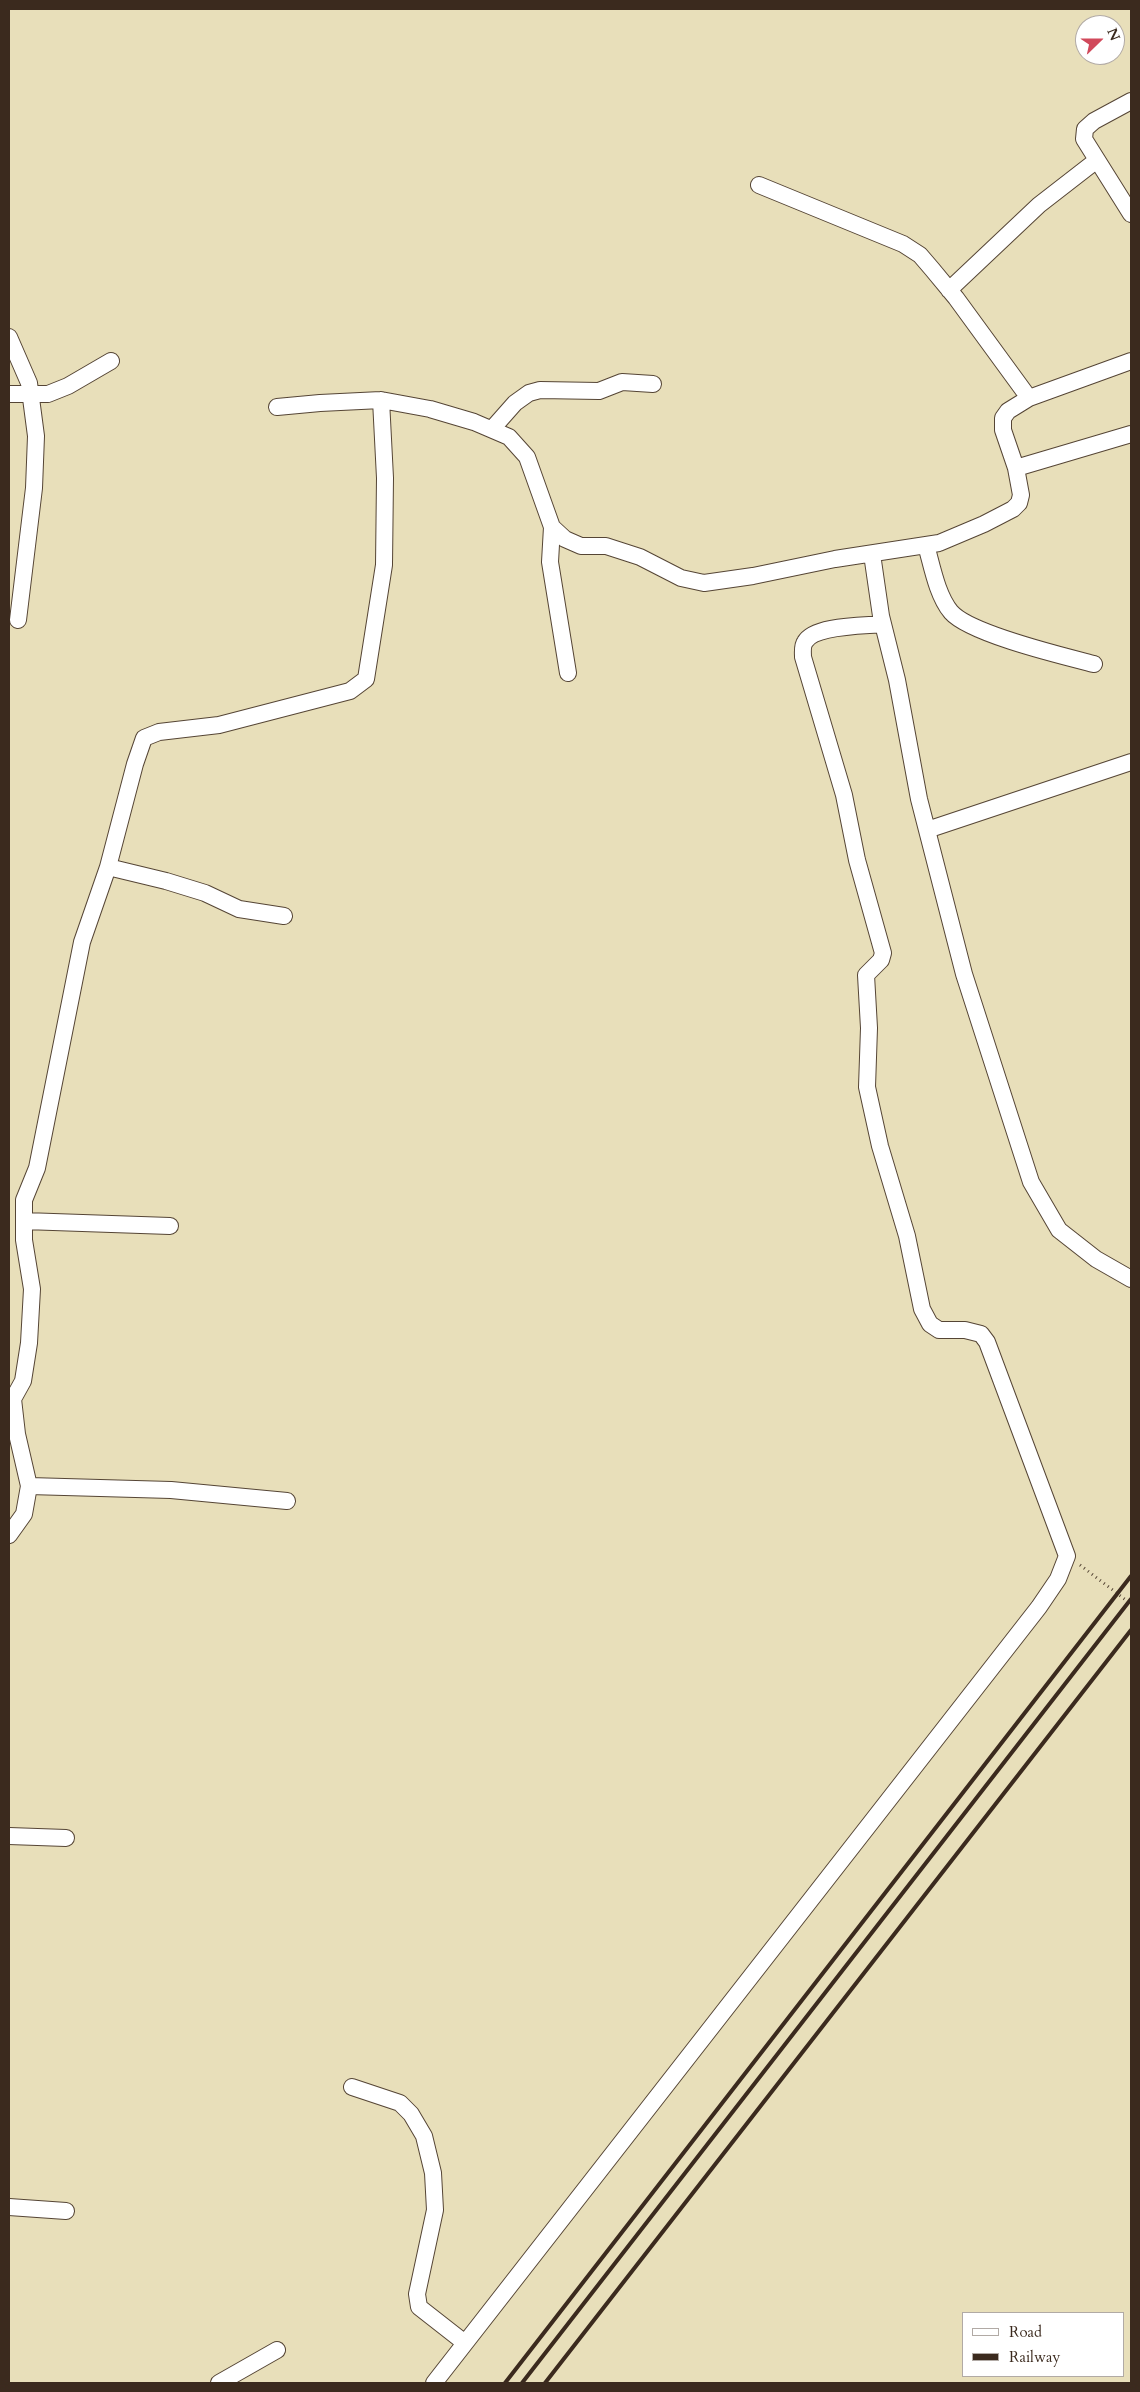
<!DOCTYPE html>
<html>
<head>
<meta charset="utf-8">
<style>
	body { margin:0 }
	#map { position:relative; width:1140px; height:2392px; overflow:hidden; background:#e8dfba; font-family:Cardo,serif }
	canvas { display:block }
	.frame { position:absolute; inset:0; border:10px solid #3b2a1e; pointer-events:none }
	.legend { position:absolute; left:962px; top:2312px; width:162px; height:65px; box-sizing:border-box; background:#fff; border:1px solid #b1aaa5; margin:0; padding:6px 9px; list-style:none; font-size:15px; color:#3b2a1e }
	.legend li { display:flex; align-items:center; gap:10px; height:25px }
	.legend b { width:25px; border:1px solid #b1aaa5 }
	.north { position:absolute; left:1075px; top:15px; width:50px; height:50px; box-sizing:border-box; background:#fff; border:1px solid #b1aaa5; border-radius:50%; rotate:68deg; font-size:14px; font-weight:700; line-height:20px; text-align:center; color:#3b2a1e }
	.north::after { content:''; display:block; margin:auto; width:18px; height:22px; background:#d1495b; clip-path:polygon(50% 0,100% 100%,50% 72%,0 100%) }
</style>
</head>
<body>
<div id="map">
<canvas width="1140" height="2392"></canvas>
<div class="frame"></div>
<ul class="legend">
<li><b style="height:6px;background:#fff"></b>Road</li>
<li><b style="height:6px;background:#3b2a1e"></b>Railway</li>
</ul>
<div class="north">N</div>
</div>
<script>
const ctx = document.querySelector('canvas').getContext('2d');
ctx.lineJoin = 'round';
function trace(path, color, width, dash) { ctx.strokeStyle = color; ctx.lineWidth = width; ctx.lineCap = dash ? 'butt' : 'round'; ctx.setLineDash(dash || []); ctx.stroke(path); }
const path = new Path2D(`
	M1080 1565 1131 1604`);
const street = new Path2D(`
	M1131 101 1094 121 1085 129 1084 139 1131 214
	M759 185 903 244 920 255 932 269 956 298 1029 398
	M949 290 1039 205 1097 160
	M9 337 29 383 36 436 34 488 18 620
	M9 394H48L68 386 111 361
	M277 407 320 403 381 400
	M492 429 515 403 529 393 540 390 599 391 622 382 653 384
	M1016 468 1131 434
	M552 527 550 562 568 673
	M926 545C932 566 937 595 951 612 970 634 1063 656 1094 664
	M872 554 881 616 897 680 919 799 964 974 1031 1182 1059 1230 1096 1259 1131 1279
	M927 830 1131 762
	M108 867 166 881 205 893 239 909 284 916
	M24 1221 170 1226
	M9 1400 13 1399 23 1381 29 1343 32 1289 24 1240V1200L37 1168 82 942 108 867 135 764 144 738 159 732 219 725 350 691 366 679 384 565 385 478 381 400 430 409 474 422 509 437 527 457 552 527 565 539 581 546H606L640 557 681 578 704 583 753 576 835 559 939 543 984 524 1013 509 1019 503 1021 495 1016 468 1003 430V418L1008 411 1029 398 1131 361
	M29 1486 171 1490 287 1501
	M9 1535 24 1514 29 1486 17 1434 13 1399
	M9 1836 66 1838
	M352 2087 400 2103 411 2114 424 2136 433 2173 435 2210 417 2294 419 2307 465 2343
	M9 2207 66 2211
	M219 2383 277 2350
	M434 2383 1039 1607 1058 1579 1067 1556 987 1342 981 1334 965 1330H939L930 1324 922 1309 907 1236 880 1146 867 1087 869 1028 866 975 881 960 883 953 857 860 844 795 803 657C803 653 802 646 805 642 814 625 864 626 883 624`);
const rail = new Path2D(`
	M505 2383 1131 1576
	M522 2383 1131 1599
	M545 2383 1131 1630`);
trace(street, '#554535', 18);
trace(path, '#554535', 3, [1, 4]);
trace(street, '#fff', 16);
trace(rail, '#3b2a1e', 4);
</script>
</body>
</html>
